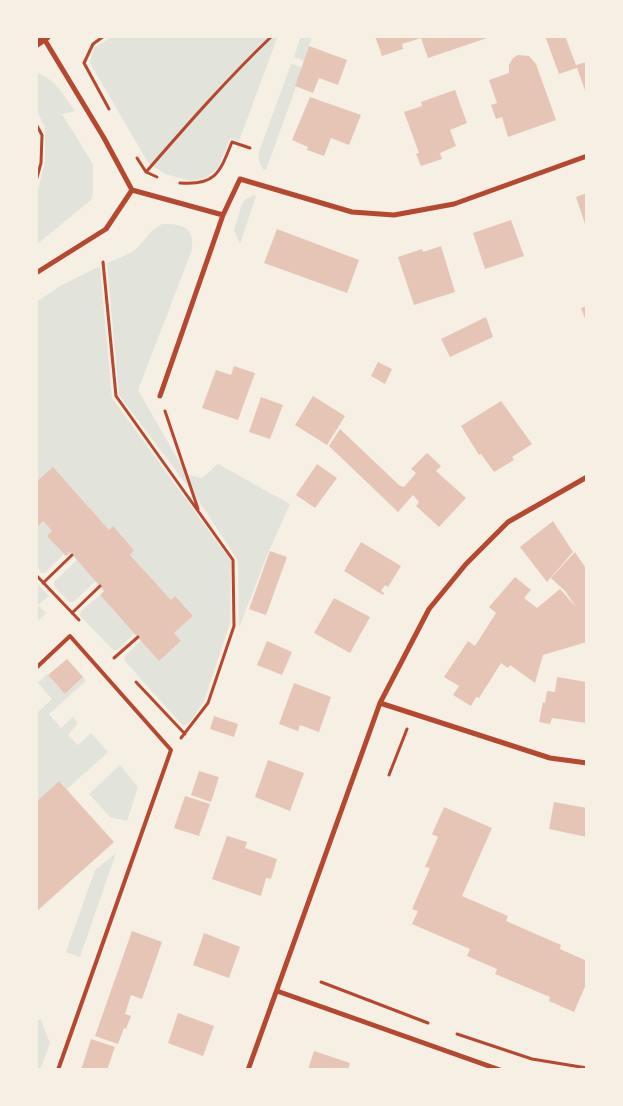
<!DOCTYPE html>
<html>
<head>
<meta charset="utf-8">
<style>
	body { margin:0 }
	#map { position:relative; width:623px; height:1106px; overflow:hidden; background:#f6efe4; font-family:"Work Sans",sans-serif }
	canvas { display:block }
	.frame { position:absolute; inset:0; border:38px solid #f6efe4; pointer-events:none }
</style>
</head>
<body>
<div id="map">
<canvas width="623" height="1106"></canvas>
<div class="frame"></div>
</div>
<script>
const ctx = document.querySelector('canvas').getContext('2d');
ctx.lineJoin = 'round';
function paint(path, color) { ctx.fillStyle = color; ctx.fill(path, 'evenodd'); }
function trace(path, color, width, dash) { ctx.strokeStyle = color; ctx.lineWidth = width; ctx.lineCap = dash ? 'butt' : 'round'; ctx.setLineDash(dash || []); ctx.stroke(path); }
const green = new Path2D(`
	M113 36H278L239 141 230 138 218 168 207 177 193 181 168 175 150 165 146 159 90 63 94 48Z
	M301 36H312L304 61 294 57Z
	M291 64 302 67 295 86 296 87 266 170 263 169C259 163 258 159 259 152Z
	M36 73C55 78 64 96 75 111L62 114 93 164V195L91 200 36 245V198L45 162V127L36 109Z
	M253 195 256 196 240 244 234 230 242 204 245 200Z
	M162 224C183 224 194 226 192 250L138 390 180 463 183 465 186 474 202 478 218 464 290 504 268 553 239 628 238 561 201 504 119 395 107 263C116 259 128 255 136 249 146 240 149 230 162 224Z
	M100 266 112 398 231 561 230 623 204 701 190 722 183 726 124 660 125 656 141 640 159 660 181 642 174 633 192 616 175 596 171 600 130 555 134 550 113 527 109 530 53 468 36 482V302L62 285Z
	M43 521 52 531 48 536 64 554 45 573H41L36 564V525Z
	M77 560 96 581 73 602H69L54 586V582Z
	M36 582 49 596 38 605 46 613 36 623Z
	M100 595 135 633 117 650H113L80 616 81 611Z
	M47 674 65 694 83 677 86 681 49 714 61 728 73 717 78 723 68 735 78 745 91 733 108 752 67 789 59 781 36 802V714L52 699 38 683Z
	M120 765 138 787 127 821 110 817 89 794Z
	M116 853 80 957 66 952 95 870Z
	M36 1020H41L50 1043 40 1070H36Z`);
const building = new Path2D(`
	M375 36H490V37L428 58 421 38 402 44 403 49 382 56Z
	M545 36H565L576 65 587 62V96L577 68 559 74Z
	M309 46 347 60 338 85 319 78 313 93 295 86Z
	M518 55 529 56 536 64 556 120 508 137 502 117 496 119 491 105 497 103 489 80 509 73V65L513 58Z
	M455 90 467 123 450 130 456 146 440 153 442 159 421 166 416 154 419 153 404 112 422 106 421 102Z
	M310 97 361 115 349 145 331 138 324 156 307 150 308 147 292 140Z
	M587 193V227H586L576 197Z
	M511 220 524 256 485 269 473 233Z
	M277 229 359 260 347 293 264 263Z
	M441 246 455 292 414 305 398 257 422 249 423 252Z
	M587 306V324L581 308Z
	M486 317 493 337 450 357 441 339Z
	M378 362 392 369 385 384 371 376Z
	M234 366 255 373 238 420 202 408 216 370 231 375Z
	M313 396 345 416 327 445 295 425Z
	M261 397 283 405 270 439 249 432Z
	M501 401 532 444 512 457 514 460 494 472 481 454 479 455 461 426Z
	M340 429 399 485 404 487 416 473 411 469 427 453 441 466 436 471 466 498 439 527 416 506 419 502 413 495 398 512 329 446Z
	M317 464 337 478 315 508 296 495Z
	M53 467 109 530 113 526 134 550 130 555 171 600 175 596 193 616 174 633 181 641 159 661 100 595 104 591 77 560 70 552 66 556 64 554 47 536 52 531 43 521 38 526 36 525V482Z
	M553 521 573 552 547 582 520 547Z
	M361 542 401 566 388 587 385 585 381 591 384 593 383 595 344 571Z
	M270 551 287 557 266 615 249 609Z
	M575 552 587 570V642L543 655 535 683 510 665 508 668 501 663 479 698 476 697 471 706 453 695 459 686 444 677 468 641 475 646 496 613 489 607 515 577 531 590 524 598 537 608 560 589 576 607 565 591 551 578Z
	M334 598 370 617 350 653 314 633Z
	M267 641 292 652 282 675 257 665Z
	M67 659 83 677 65 694 48 675Z
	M557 677 587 682V723L552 718 550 724 539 722 543 702 545 703 547 691 555 692Z
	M294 683 331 697 319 732 300 725 298 731 279 724Z
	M214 716 238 724 234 737 210 729Z
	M268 760 304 773 290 811 255 797Z
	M199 771 219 777 211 802 191 795Z
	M59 781 114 842 36 912V802Z
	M185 796 210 804 199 836 174 828Z
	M554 802 587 808V837L549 829Z
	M444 807 492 828 462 896 508 916 506 921 561 945 560 949 587 961V982L574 1012 549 1001 550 997 495 974 497 969 467 956 470 949 412 924 418 911 412 909 430 868 425 867 438 837 432 834Z
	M227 836 247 842 245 848 277 859 271 879 266 878 261 896 212 879Z
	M132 931 162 942 142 999 131 995 125 1014 131 1016 126 1029 124 1028 118 1044 95 1036Z
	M204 933 240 947 229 978 193 965Z
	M178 1013 214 1026 203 1056 168 1043Z
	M91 1039 115 1047 107 1070H81Z
	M314 1051 350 1063 348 1070H308Z`);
const path = new Path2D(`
	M104 36 93 44 84 63 109 109
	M36 124 42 135 41 163 36 181
	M137 158 146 172 157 177
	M146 172C187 125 227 79 272 36
	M180 183C216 186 220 172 232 142L250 148
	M103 262 116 396 233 560 234 626 208 703 181 738
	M165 411 198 509
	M36 575 79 620
	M43 583 72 555
	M72 613 100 586
	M114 658 138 637
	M136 682 185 734
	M389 775 407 729
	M321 982 428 1023
	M457 1034 532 1059 587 1068`);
const service = new Path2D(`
	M36 668 70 636 171 750 58 1070`);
const minor = new Path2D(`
	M43 37 104 138 132 190 223 215
	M36 273 106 229 132 190
	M160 396 223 215 240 179 352 212 394 215 454 204 587 156
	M380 703 550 758 587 763
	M277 991 500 1070
	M248 1070 380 703 429 609 466 564 508 522 587 477`);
const secondary = new Path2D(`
	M36 43 46 36`);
paint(green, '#e2e4dc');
paint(building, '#e6c5b7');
trace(path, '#b5482f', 3);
trace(service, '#b5482f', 4);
trace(minor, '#b5482f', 5);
trace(secondary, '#b5482f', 10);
</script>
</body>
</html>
